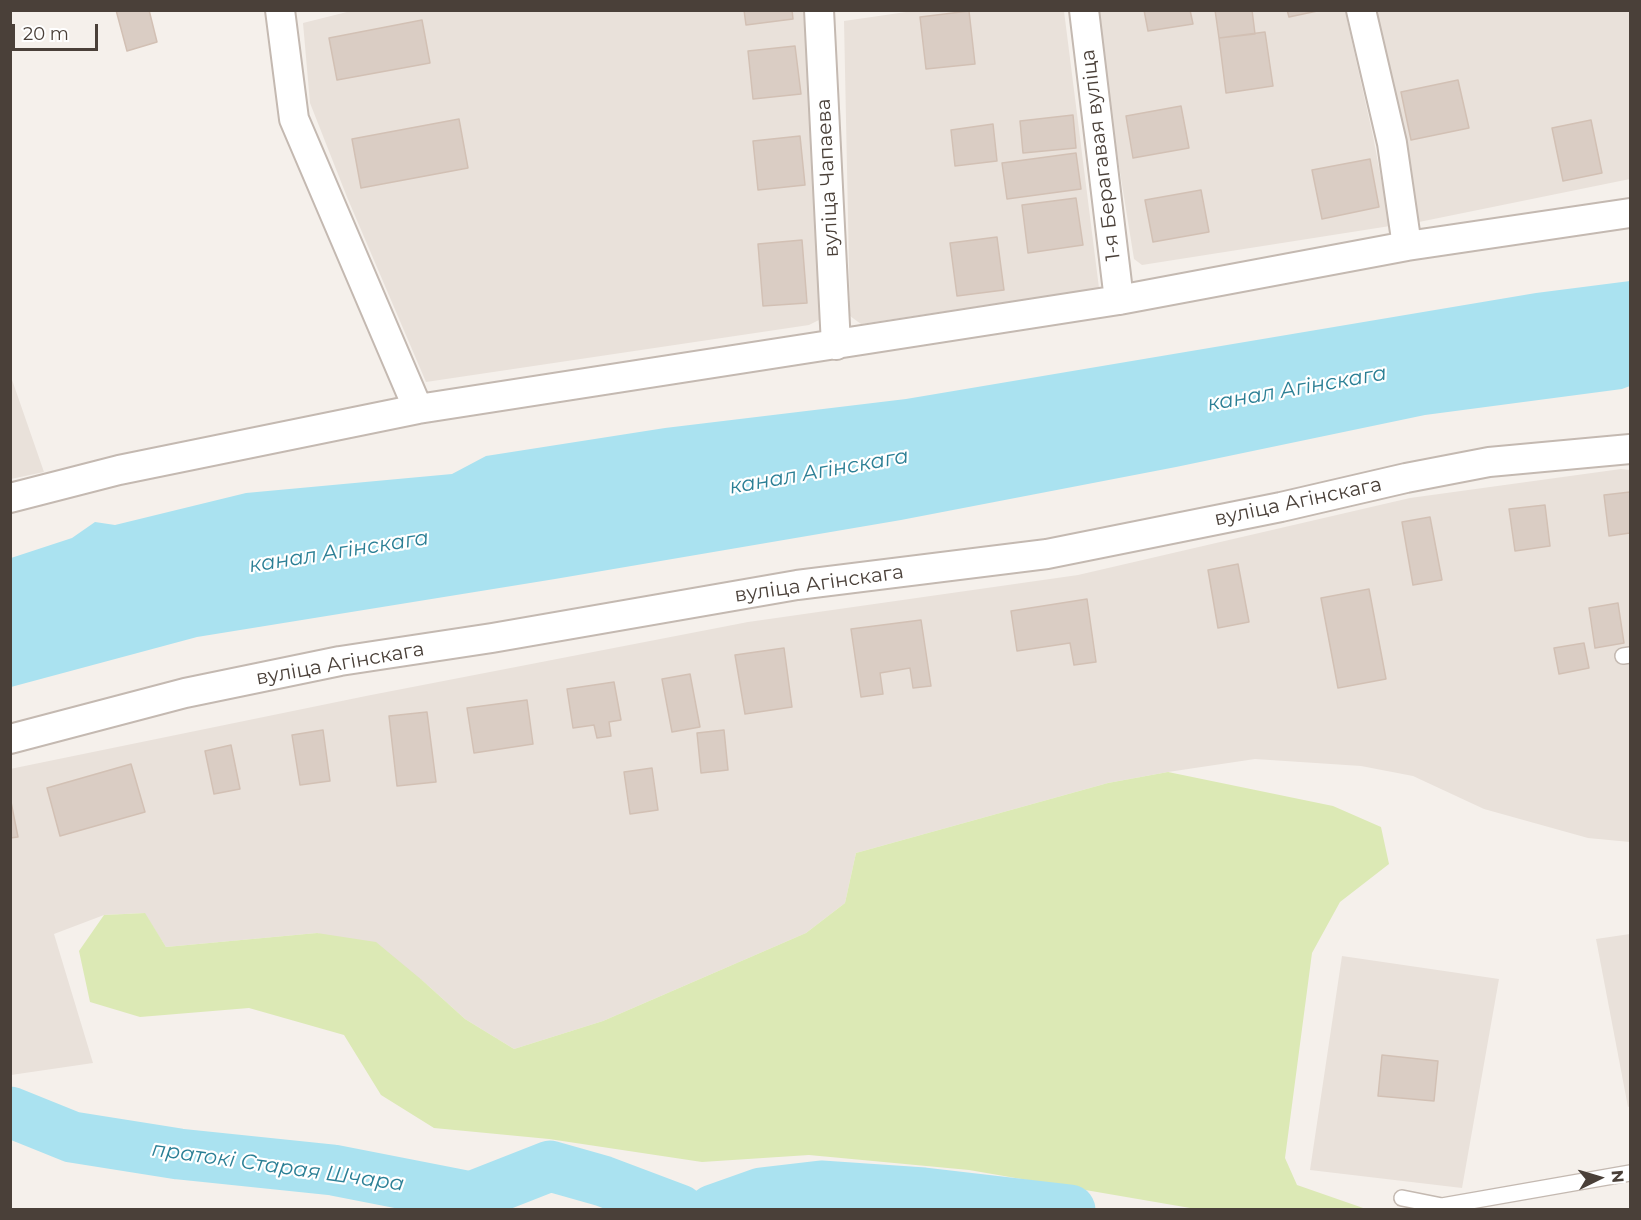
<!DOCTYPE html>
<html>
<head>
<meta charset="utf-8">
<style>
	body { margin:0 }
	#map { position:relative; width:1641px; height:1220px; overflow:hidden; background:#f5f0eb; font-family:Montserrat,sans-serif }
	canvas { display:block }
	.frame { position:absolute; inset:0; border:12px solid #4a4039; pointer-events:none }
	.north { position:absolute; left:1569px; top:1148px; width:60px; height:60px; -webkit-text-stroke:4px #fff; paint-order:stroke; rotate:85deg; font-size:16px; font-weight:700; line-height:24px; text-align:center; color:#4a4039 }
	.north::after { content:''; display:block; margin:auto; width:21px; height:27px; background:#4a4039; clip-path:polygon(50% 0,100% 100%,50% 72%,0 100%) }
	.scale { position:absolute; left:12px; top:24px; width:86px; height:27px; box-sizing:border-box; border:3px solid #4a4039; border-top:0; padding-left:8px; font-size:18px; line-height:21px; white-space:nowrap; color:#4a4039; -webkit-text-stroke:4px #fff; paint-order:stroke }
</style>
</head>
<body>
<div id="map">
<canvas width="1641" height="1220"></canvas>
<div class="frame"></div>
<div class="north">N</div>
<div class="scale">20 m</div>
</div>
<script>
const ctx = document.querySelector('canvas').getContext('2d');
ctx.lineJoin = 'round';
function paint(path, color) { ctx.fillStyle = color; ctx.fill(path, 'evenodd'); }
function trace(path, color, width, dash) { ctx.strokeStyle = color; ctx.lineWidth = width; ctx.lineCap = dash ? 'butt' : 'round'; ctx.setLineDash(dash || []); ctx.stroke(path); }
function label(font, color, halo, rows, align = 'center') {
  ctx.font = font + ' Montserrat,sans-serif'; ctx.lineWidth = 4.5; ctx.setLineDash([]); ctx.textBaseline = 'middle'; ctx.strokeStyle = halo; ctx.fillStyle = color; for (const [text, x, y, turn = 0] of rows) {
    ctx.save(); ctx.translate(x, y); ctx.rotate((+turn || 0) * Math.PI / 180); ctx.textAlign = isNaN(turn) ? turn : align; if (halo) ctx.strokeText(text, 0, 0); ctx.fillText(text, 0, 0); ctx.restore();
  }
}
const residential = new Path2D(`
	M355 10 803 11 816 163 821 319 809 325 426 382 347 197 310 103 303 23Z
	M920 10 1064 11 1099 288 861 324 850 316 844 21Z
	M1094 11H1345L1373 136 1390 226 1142 265 1134 259Z
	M1371 11H1629L1630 179 1419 222 1401 130Z
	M10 374 44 472 11 479H10Z
	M1621 469 1630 470V842L1588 838 1484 809 1413 776 1361 766 1255 759 1168 772 1108 783 856 853 845 903 806 933 603 1021 514 1049 465 1019 423 981 317 933 166 947 144 913 104 915 54 934 93 1063 11 1075 10 769 366 696 748 622 1078 575 1410 498Z
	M1630 934V1106L1628 1107 1596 939Z
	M1342 956 1499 979 1462 1188 1310 1170Z`);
const green = new Path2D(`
	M1168 772 1333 806 1381 827 1389 864 1340 902 1312 953 1285 1158 1297 1185 1366 1209H1196L969 1170 809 1155 702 1162 549 1139 434 1128 381 1095 344 1035 249 1008 140 1017 90 1002 79 951 104 915 145 913 166 947 317 933 376 942 423 981 465 1019 514 1049 603 1021 806 933 845 903 856 853 1108 783Z`);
const water = new Path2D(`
	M1630 281V386L1622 389 1425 415 1176 467 901 520 555 579 197 637 11 687V558L72 538 95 522 115 525 246 493 452 474 486 456 665 428 906 399 1536 293Z`);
const river = new Path2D(`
	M10 1112 72 1137 179 1154 333 1170 471 1197 550 1166 603 1181 680 1210
	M713 1210 761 1193 821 1186 924 1193 1070 1210`);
const building = new Path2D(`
	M116 10H149L157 42 127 51Z
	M744 10H792L793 19 746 25Z
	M1144 10H1190L1193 24 1148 31Z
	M1215 10H1252L1255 34 1219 38Z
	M1287 10H1322L1289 17Z
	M969 11 975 64 926 69 920 17Z
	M422 20 430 63 337 80 329 38Z
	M1265 32 1273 86 1226 93 1219 38Z
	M795 46 801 94 753 99 748 51Z
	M1458 80 1469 128 1411 140 1401 92Z
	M1181 106 1189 148 1133 158 1126 116Z
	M1073 115 1076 148 1023 153 1020 121Z
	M459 119 468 168 361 188 352 139Z
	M1591 120 1602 173 1563 181 1552 128Z
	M993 124 997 161 955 166 951 130Z
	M800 136 805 185 758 190 753 141Z
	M1076 153 1081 189 1007 199 1002 163Z
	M1370 159 1379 207 1322 219 1312 170Z
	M1201 190 1209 232 1153 242 1145 200Z
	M1076 198 1083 245 1028 253 1022 205Z
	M997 237 1004 290 957 296 950 243Z
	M802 240 807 303 763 306 758 244Z
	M1630 492V533L1609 536 1604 495Z
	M1545 505 1550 546 1515 551 1509 509Z
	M1430 517 1442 580 1413 585 1402 522Z
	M1238 564 1249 622 1218 628 1208 570Z
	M1369 589 1386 679 1338 688 1321 598Z
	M1087 599 1096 662 1074 665 1070 643 1017 651 1011 611Z
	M1618 603 1624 643 1595 648 1589 608Z
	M921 620 931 686 913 688 910 668 880 673 883 694 861 697 851 629Z
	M1584 643 1589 668 1559 674 1554 648Z
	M784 648 792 707 745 714 735 655Z
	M690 674 700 727 672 732 662 679Z
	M614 682 621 720 609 722 611 736 597 738 594 725 573 728 567 689Z
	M527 700 533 744 474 753 467 708Z
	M427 712 436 782 397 786 389 716Z
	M323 730 330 781 300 785 292 735Z
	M724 730 728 770 701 773 697 733Z
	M231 745 240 789 214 794 205 751Z
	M131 764 145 812 60 836 47 788Z
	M652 768 658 810 630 814 624 772Z
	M10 797 18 837 10 838Z
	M1382 1055 1438 1061 1434 1101 1378 1096Z`);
const lane = new Path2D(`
	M1623 656 1630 655
	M1402 1198 1442 1206 1630 1173`);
const street = new Path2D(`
	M280 10 294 119 418 409
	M819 10 836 345
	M1084 10 1119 300
	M1361 10 1392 143 1407 246
	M10 498 119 470 418 409 1119 300 1407 246 1630 213
	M10 739 185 693 340 661 492 638 797 585 1047 554 1281 507 1406 478 1489 462 1630 449`);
const streetNames = [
	["1-я Берагавая вуліца",1101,155,-97],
	["вуліца Чапаева",828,178,-93],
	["вуліца Агінскага",1298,502,-12],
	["вуліца Агінскага",819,584,-8],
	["вуліца Агінскага",340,664,-10]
];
const waterNames = [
	["канал Агінскага",1297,389,-10],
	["канал Агінскага",819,472,-10],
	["канал Агінскага",339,552,-9],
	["пратокі Старая Шчара",278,1167,8]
];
paint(residential, '#e9e1da');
paint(green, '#dce9b5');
paint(water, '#aae2f0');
trace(river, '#aae2f0', 51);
paint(building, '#dacdc4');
trace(building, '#d2c0b4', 1.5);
trace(lane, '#c4b9b1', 18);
trace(street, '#c4b9b1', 32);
trace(lane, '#fff', 15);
trace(street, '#fff', 28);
label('20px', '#4a4039', '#fff', streetNames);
label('italic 21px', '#2b7f95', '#fff', waterNames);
</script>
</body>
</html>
